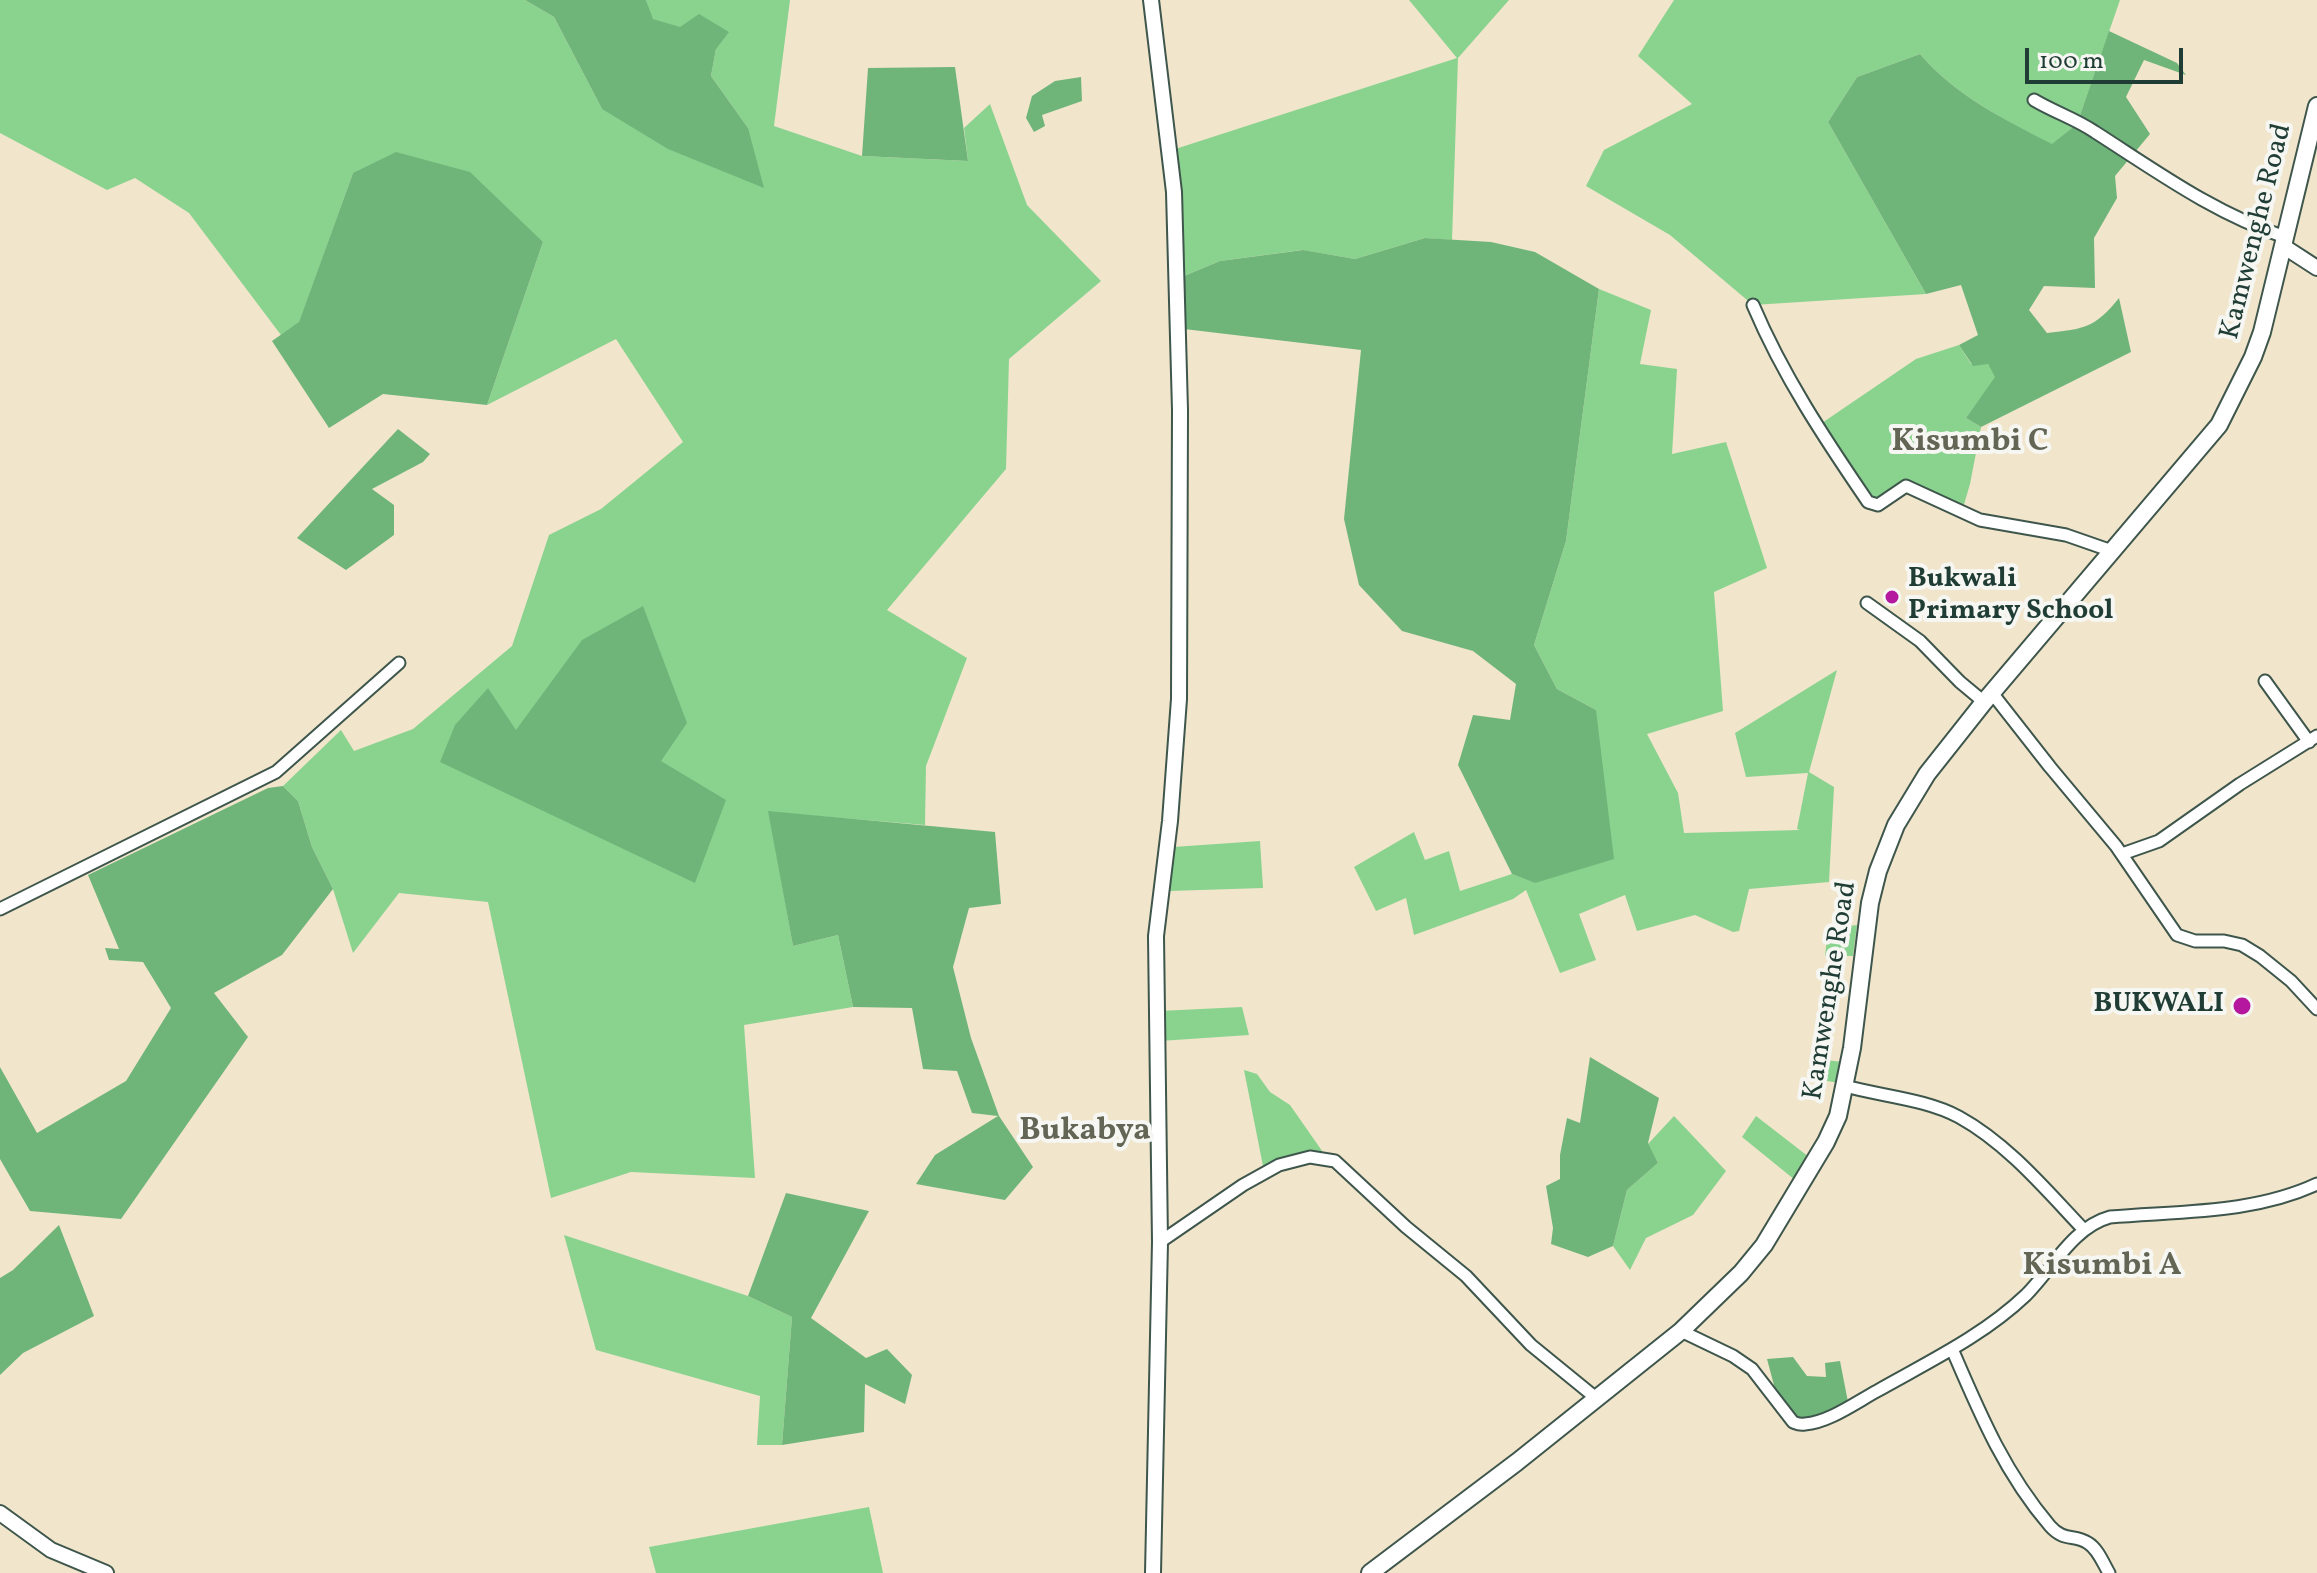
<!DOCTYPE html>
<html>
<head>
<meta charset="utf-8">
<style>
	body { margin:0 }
	#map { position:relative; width:2317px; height:1573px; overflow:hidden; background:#f1e5cc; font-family:Vollkorn,serif }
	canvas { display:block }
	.scale { position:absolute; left:2025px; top:48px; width:158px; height:36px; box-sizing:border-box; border:4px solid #1f3d34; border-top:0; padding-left:10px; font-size:24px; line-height:28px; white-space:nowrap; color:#1f3d34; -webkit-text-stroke:6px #f6f6f2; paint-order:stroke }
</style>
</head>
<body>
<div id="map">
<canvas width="2317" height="1573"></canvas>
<div class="scale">100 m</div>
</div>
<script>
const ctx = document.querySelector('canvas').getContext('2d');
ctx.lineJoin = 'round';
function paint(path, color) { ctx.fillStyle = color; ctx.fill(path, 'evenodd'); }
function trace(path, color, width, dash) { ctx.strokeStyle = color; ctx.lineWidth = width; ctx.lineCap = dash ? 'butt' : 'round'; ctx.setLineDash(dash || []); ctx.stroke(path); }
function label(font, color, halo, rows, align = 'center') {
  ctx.font = font + ' Vollkorn,serif'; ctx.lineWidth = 8; ctx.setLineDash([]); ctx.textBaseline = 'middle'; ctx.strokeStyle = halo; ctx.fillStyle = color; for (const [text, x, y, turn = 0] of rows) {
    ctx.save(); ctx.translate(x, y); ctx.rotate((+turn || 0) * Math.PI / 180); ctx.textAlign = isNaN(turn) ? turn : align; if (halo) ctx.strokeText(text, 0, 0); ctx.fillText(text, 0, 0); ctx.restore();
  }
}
const green = new Path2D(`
	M0 0H525L554 17 602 109 748 128 711 76 716 49 680 28 652 19 646 0H790L774 126 862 156 968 161 964 128 990 104 1027 205 1101 281 1009 359 1006 469 887 610 967 658 926 766 925 825 769 812 793 946 838 935 853 1007 744 1025 755 1178 631 1172 551 1198 488 902 399 893 353 953 333 889 312 847 298 801 283 786 341 730 354 751 413 729 512 646 549 535 601 509 683 442 616 339 487 405 543 242 353 173 299 323 281 335 189 213 135 178 107 190 0 133Z
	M1409 0H1509L1458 58 1452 240 1425 238 1355 259 1302 250 1220 261 1184 276 1166 152 1457 58Z
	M1674 0H2120L2077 124 2052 145C2005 120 1955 95 1920 54L1857 77 1828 122 1926 294 1753 305 1670 235 1586 186 1604 150 1692 104 1638 56Z
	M1599 289 1651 310 1640 364 1677 369 1672 454 1726 442 1767 568 1714 592 1723 711 1647 734 1678 793 1684 833 1800 830 1797 829 1808 773 1746 777 1735 733 1837 670 1809 772 1834 787 1829 882 1749 889 1739 931 1733 932 1695 915 1637 931 1625 895 1579 914 1596 960 1560 973 1526 890 1513 899 1414 935 1406 898 1376 911 1354 867 1414 832 1425 860 1449 851 1460 891 1512 874 1536 883 1596 710 1557 689 1534 645 1566 541Z
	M1959 345 1971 364H1988L1996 377 1966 418 1981 427 1970 484 1961 515 1899 483 1875 502 1819 425 1916 359Z
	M1260 841 1263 888 1169 891 1173 847Z
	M1857 925 1853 956H1825L1828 929Z
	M1242 1007 1249 1035 1160 1041 1159 1011Z
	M1817 1059 1843 1062 1840 1083 1814 1079Z
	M1244 1070 1257 1074 1270 1092 1290 1105 1327 1158C1304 1152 1284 1156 1263 1166Z
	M1674 1116 1726 1171 1693 1215 1646 1238 1630 1270 1613 1246 1627 1190 1658 1163 1648 1144Z
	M1756 1116 1809 1157 1795 1180 1742 1137Z
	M564 1235 748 1296 792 1317 782 1445H757L760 1396 596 1350Z
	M869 1507 883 1573H656L649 1547Z`);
const forest = new Path2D(`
	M525 0H646L653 19 680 27 699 14 729 32 716 49 711 76 748 128 764 188 668 149 602 109 554 17Z
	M2109 31 2177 63 2186 75 2144 60 2126 97 2150 134 2115 176 2117 198 2094 238 2095 288 2044 286 2029 310 2047 333C2084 329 2095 328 2119 298L2131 352 1981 427 1966 418 1995 377 1988 364 1973 366 1959 345 1978 335 1961 285 1926 294 1828 122 1857 77 1920 54C1955 95 2005 120 2052 144L2077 124Z
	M955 67 968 161 862 156 868 68Z
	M1081 77 1082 101 1042 115 1045 126 1034 132 1026 118 1032 96 1055 81Z
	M396 152 470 172 543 242 487 405 383 394 329 428 272 341 299 322 353 173Z
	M1425 238 1491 242 1535 252 1599 289 1566 541 1534 645 1557 689 1596 710 1614 859 1535 883 1512 874 1458 765 1473 715 1510 720 1516 684 1473 651 1402 631 1359 585 1344 519 1361 350 1184 329V276L1220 261 1303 250 1355 259Z
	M398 429 430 454 423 462 372 489 394 505V535L346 570 297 538Z
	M643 606 687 723 661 761 726 800 695 883 440 762 455 725 488 688 516 730 582 640Z
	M283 786 298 801 312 847 333 889 282 955 214 993 248 1037 121 1219 30 1211 0 1159V1067L37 1133 126 1081 171 1008 143 962 109 960 105 948 119 949 88 875 268 788Z
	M768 811 995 832 1001 904 969 908 953 967 971 1038 999 1116 1033 1167 1005 1200 916 1184 935 1155 998 1116 972 1113 957 1071 923 1069 912 1008 853 1007 838 935 793 946Z
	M1590 1057 1659 1098 1648 1143 1658 1163 1627 1190 1613 1246 1588 1257 1551 1244 1553 1228 1546 1186 1560 1179V1155L1567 1118 1580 1123Z
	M786 1193 869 1211 811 1318 866 1358 887 1349 912 1375 905 1404 865 1384 864 1432 782 1445 792 1317 748 1296Z
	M59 1225 94 1316 23 1353 0 1375V1278L13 1270Z
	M1793 1357 1807 1376 1826 1377 1825 1363 1840 1361 1848 1402 1810 1424 1779 1404 1767 1359Z`);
const minor = new Path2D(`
	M2034 100C2054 112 2076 119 2095 132 2156 171 2215 214 2285 237
	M1753 305C1783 376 1825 439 1868 502L1878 505 1906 486 1980 520 2066 535 2112 551
	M1867 603 1920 641 1960 682 1984 702
	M2265 681 2309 742
	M1992 693 2050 767 2116 846 2177 935 2195 941H2224L2242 945 2260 956 2291 981 2317 1009
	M2122 854 2159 841 2240 784 2317 736
	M0 909 276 772 399 663
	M1845 1086C1881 1096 1926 1099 1959 1117 2008 1144 2046 1190 2084 1230
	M1160 1242 1243 1185 1279 1165 1310 1157 1335 1161 1406 1227 1466 1276 1531 1345 1596 1398
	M1681 1331 1733 1356 1752 1369 1793 1422C1798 1424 1799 1425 1805 1424 1829 1422 1855 1403 1877 1391 1928 1362 1983 1336 2026 1295 2052 1269 2073 1227 2110 1217 2179 1211 2253 1214 2317 1184
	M1952 1349C1980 1414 2004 1472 2050 1526 2064 1542 2074 1534 2088 1543 2098 1549 2103 1563 2109 1573`);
const tertiary = new Path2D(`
	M1151 0 1174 192 1180 410 1179 699 1170 821 1156 936 1160 1242 1153 1573
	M2283 246 2317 268
	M0 1513 51 1550 106 1573`);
const secondary = new Path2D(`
	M1370 1573 1517 1462 1681 1331 1741 1273 1764 1245 1826 1142 1838 1116 1852 1048 1870 903 1878 871 1896 825 1927 774 1984 702 2219 425 2253 357 2262 332 2317 106`);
const markers = [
	[1892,597,8,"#b5179e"],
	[2242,1006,10,"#b5179e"]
];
const streetNames = [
	["Kamwenghe Road",2258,232,-76],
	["Kamwenghe Road",1832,991,-81]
];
const poiNames = [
	["Bukwali",1908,581],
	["Primary School",1908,613],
	["BUKWALI",2224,1006,"right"]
];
const quarterNames = [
	["Kisumbi C",1970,444],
	["Bukabya",1085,1133],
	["Kisumbi A",2102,1268]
];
paint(green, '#8ad38f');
paint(forest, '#6fb57a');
trace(minor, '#3e564b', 15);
trace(tertiary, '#3e564b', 18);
trace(secondary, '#3e564b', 20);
trace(minor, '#fff', 11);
trace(tertiary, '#fff', 14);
trace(secondary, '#fff', 16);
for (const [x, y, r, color] of markers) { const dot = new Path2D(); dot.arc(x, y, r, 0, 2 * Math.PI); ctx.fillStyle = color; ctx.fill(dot); trace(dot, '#f6f6f2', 3); }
label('28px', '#1f3d34', '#f6f6f2', streetNames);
label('bold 28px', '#1f3d34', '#f6f6f2', poiNames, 'left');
label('bold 32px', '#636555', '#f6f6f2', quarterNames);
</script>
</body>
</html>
